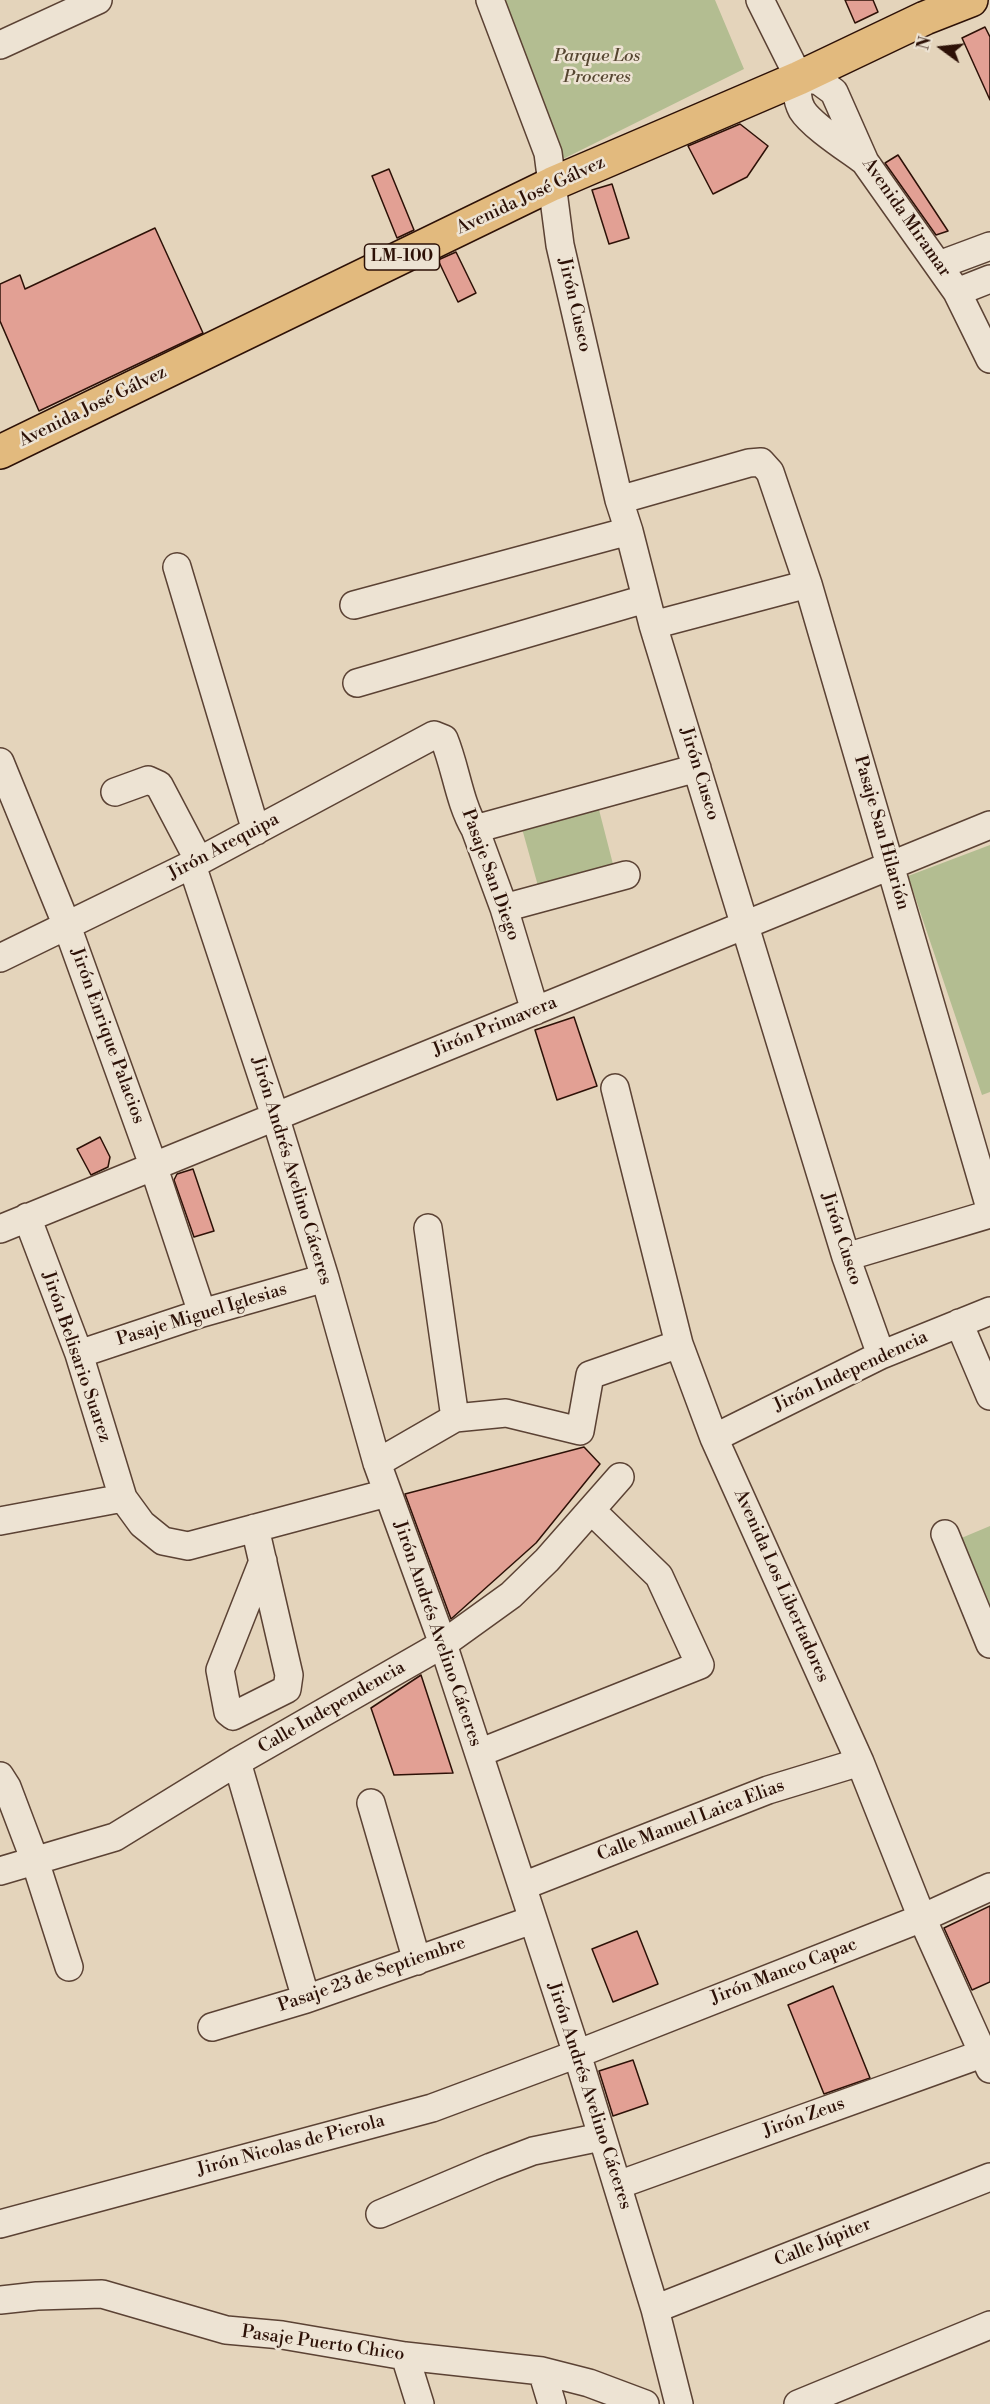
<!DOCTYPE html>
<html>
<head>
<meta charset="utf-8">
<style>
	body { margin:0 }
	#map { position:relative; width:990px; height:2404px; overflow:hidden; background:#e4d4bb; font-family:"Libre Bodoni",serif }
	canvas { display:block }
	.north { position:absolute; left:912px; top:18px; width:60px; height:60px; -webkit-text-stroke:4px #ede3d3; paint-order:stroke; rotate:285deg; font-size:16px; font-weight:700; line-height:24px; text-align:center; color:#2d1107 }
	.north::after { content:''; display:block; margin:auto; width:21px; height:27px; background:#2d1107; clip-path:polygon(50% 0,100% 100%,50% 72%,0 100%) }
</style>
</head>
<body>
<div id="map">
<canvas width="990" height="2404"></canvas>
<div class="north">N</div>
</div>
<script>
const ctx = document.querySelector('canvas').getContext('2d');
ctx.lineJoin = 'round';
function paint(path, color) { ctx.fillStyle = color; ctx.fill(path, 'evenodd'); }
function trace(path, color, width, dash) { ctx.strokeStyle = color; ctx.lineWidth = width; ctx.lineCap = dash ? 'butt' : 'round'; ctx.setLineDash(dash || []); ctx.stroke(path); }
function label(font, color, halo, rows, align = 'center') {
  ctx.font = font + ' "Libre Bodoni",serif'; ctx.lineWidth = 5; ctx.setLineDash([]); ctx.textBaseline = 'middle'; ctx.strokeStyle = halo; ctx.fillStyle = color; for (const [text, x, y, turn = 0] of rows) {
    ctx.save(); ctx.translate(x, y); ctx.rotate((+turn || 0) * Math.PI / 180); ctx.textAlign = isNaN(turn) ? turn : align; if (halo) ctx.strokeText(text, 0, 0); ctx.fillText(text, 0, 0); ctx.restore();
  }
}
const green = new Path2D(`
	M499 0H715L744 69 559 161Z
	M597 802 615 872 540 893 521 825Z
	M990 845V1092L982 1095 908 876Z
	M990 1526V1615L959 1539Z`);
const building = new Path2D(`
	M845 0H873L878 12 855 23Z
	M985 27 990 37V100L962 38Z
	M740 124 768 146 747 177 713 194 688 146Z
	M898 155 948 231 936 235 885 163Z
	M389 169 414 230 397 238 372 176Z
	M612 184 629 238 609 244 592 190Z
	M155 228 203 333 39 411 0 321V284L20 275 25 289Z
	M456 252 476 293 458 302 438 260Z
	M574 1017 597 1086 557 1100 535 1030Z
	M100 1137 110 1157 108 1167 91 1175 77 1149Z
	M193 1169 214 1231 194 1237 174 1180 177 1174Z
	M584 1447 600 1464 536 1543 451 1619 405 1494Z
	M421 1675 453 1773 394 1775 371 1708Z
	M990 1906V1982L972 1990 944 1928Z
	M637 1931 658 1984 613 2002 592 1949Z
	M833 1986 870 2078 824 2094 788 2005Z
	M633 2060 648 2104 613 2116 599 2071Z`);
const minor = new Path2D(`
	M490 0 548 153 560 245 619 500 629 531 653 625 846 1257 881 1355
	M760 0 799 78
	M0 45 98 0
	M799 78 819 81 834 92 865 162 957 292 990 359
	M799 78C797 90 796 99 802 110 812 126 848 149 864 161
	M939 265 990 246
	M957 292 990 279
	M619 500 749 463 761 462 770 472 808 584 990 1208
	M177 567 256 831
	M354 605 629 531
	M653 625 808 584
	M357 683 645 599
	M0 762 67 926 153 1165 202 1313
	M115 792 148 780 159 785 199 861
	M475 829 697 768
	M192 865 275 1116 325 1278 377 1463 443 1644 577 2054 655 2309 679 2404
	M504 908 626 875
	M0 958 199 861 434 735 444 739C456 768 459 802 475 829L504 908 535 1011
	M615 1088 679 1344 714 1438 860 1762 922 1918 990 2069
	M27 1217 79 1354 123 1498 142 1524 163 1541 188 1546 387 1493
	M428 1228 455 1418
	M0 1229 990 825
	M846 1257 990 1214
	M959 1323 990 1396
	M79 1354 202 1313 325 1278
	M714 1438 881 1355 990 1311
	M377 1463 455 1418 506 1413 580 1431 590 1375 679 1344
	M0 1521 123 1498
	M255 1528 289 1675 287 1689 233 1716 228 1712 220 1670 263 1561
	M945 1534 990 1644
	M479 1753 700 1665 659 1576 591 1510
	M237 1762 306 1999
	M0 1776 7 1787 35 1861 69 1967
	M371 1803 417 1961
	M0 1871 115 1837 237 1762 443 1644 511 1595 547 1560 620 1477
	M523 1886 768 1790 860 1762
	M212 2027 306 1999 532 1920
	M618 2185 990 2051
	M380 2214 491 2167 533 2151 601 2137
	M0 2224 432 2108 577 2054 922 1918 990 1887
	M0 2300 37 2296 102 2294 226 2330 282 2335 405 2356 542 2371 589 2383 645 2404
	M655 2309 990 2177
	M405 2356 420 2404
	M542 2371 552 2404
	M798 2404 990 2325`);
const major = new Path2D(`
	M0 452 552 184 799 78 925 18 971 0`);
const shields = [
	[402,257,75]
];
const shieldNames = [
	["LM-100",402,257]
];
const parkNames = [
	["Parque Los",597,57],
	["Proceres",597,78]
];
const streetNames = [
	["Avenida José Gálvez",531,196,-25],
	["Avenida Miramar",906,218,55],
	["Jirón Cusco",574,305,77],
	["Avenida José Gálvez",93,407,-26],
	["Jirón Cusco",699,774,73],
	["Pasaje San Hilarión",881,833,74],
	["Jirón Arequipa",224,847,-28],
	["Pasaje San Diego",490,875,70],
	["Jirón Primavera",495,1027,-22],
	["Jirón Enrique Palacios",107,1036,70],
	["Jirón Andrés Avelino Cáceres",291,1171,73],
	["Jirón Cusco",841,1239,72],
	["Pasaje Miguel Iglesias",202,1315,-17],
	["Jirón Belisario Suarez",76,1357,71],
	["Jirón Independencia",851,1372,-25],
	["Avenida Los Libertadores",781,1586,66],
	["Jirón Andrés Avelino Cáceres",437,1634,71],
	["Calle Independencia",332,1708,-30],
	["Calle Manuel Laica Elias",691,1821,-21],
	["Jirón Manco Capac",784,1972,-21],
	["Pasaje 23 de Septiembre",372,1975,-19],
	["Jirón Andrés Avelino Cáceres",589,2096,72],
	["Jirón Zeus",804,2118,-20],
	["Jirón Nicolas de Pierola",291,2146,-15],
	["Calle Júpiter",823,2243,-22],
	["Pasaje Puerto Chico",323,2344,8]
];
paint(green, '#b3bd91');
paint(building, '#e2a094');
trace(building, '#2d1107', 1.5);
trace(minor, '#5b4234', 30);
trace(major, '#2d1107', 36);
trace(minor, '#ede3d3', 27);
trace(major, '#e2ba7e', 33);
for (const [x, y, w] of shields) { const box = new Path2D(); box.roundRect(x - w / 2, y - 13, w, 26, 4.5); ctx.fillStyle = '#ede3d3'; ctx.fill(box); trace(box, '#2d1107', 1.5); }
label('bold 16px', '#2d1107', null, shieldNames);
label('italic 18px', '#554530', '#ede3d3', parkNames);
label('18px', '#2d1107', '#ede3d3', streetNames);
</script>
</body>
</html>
